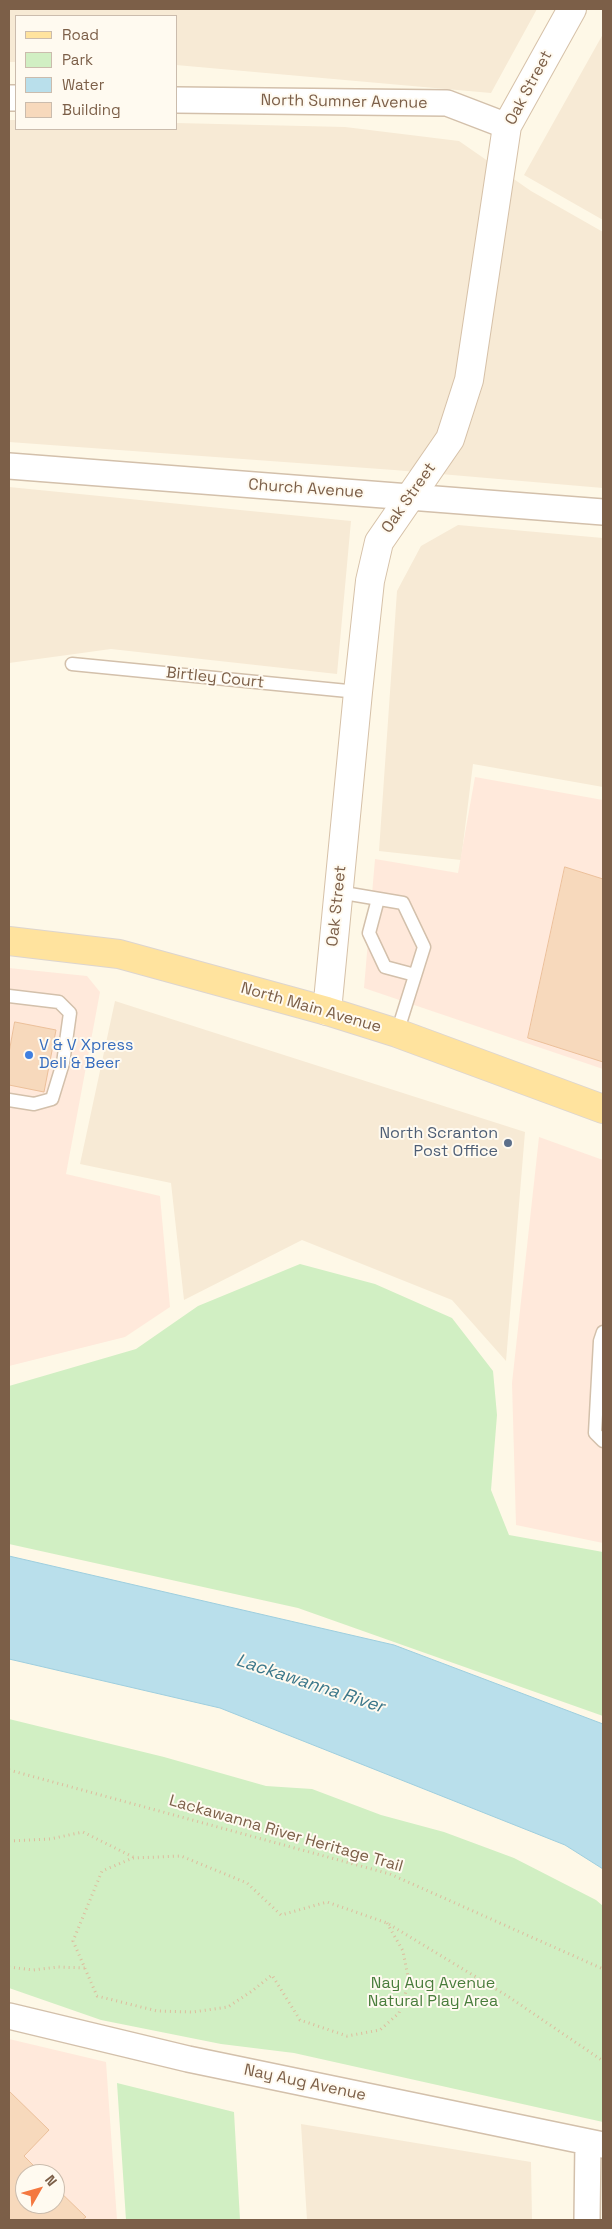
<!DOCTYPE html>
<html>
<head>
<meta charset="utf-8">
<style>
	body { margin:0 }
	#map { position:relative; width:612px; height:2229px; overflow:hidden; background:#fef8e7; font-family:"Space Grotesk",sans-serif }
	canvas { display:block }
	.frame { position:absolute; inset:0; border:10px solid #7c5f48; pointer-events:none }
	.legend { position:absolute; left:15px; top:15px; width:162px; height:115px; box-sizing:border-box; background:#fffaf0; border:1px solid #cbbcad; margin:0; padding:6px 9px; list-style:none; font-size:15px; color:#7c5f48 }
	.legend li { display:flex; align-items:center; gap:10px; height:25px }
	.legend b { width:25px; border:1px solid #cbbcad }
	.north { position:absolute; left:15px; top:2164px; width:50px; height:50px; box-sizing:border-box; background:#fffaf0; border:1px solid #cbbcad; border-radius:50%; rotate:52deg; font-size:14px; font-weight:700; line-height:20px; text-align:center; color:#7c5f48 }
	.north::after { content:''; display:block; margin:auto; width:18px; height:22px; background:#f47840; clip-path:polygon(50% 0,100% 100%,50% 72%,0 100%) }
</style>
</head>
<body>
<div id="map">
<canvas width="612" height="2229"></canvas>
<div class="frame"></div>
<ul class="legend">
<li><b style="height:6px;background:#ffe39e"></b>Road</li>
<li><b style="height:14px;background:#d1efc3"></b>Park</li>
<li><b style="height:14px;background:#b9dfeb"></b>Water</li>
<li><b style="height:14px;background:#f7d9bc"></b>Building</li>
</ul>
<div class="north">N</div>
</div>
<script>
const ctx = document.querySelector('canvas').getContext('2d');
ctx.lineJoin = 'round';
function paint(path, color) { ctx.fillStyle = color; ctx.fill(path, 'evenodd'); }
function trace(path, color, width, dash) { ctx.strokeStyle = color; ctx.lineWidth = width; ctx.lineCap = dash ? 'butt' : 'round'; ctx.setLineDash(dash || []); ctx.stroke(path); }
function label(font, color, halo, rows, align = 'center') {
  ctx.font = font + ' "Space Grotesk",sans-serif'; ctx.lineWidth = 4; ctx.setLineDash([]); ctx.textBaseline = 'middle'; ctx.strokeStyle = halo; ctx.fillStyle = color; for (const [text, x, y, turn = 0] of rows) {
    ctx.save(); ctx.translate(x, y); ctx.rotate((+turn || 0) * Math.PI / 180); ctx.textAlign = isNaN(turn) ? turn : align; if (halo) ctx.strokeText(text, 0, 0); ctx.fillText(text, 0, 0); ctx.restore();
  }
}
const residential = new Path2D(`
	M9 9H537L491 93 176 65V16H16V62H9Z
	M603 34V220L524 175Z
	M9 120H16V129H176V123L345 127 459 141 531 191 603 232V488L394 470 9 442Z
	M9 487 351 521 337 674 111 649 9 663Z
	M458 525 603 538V787L473 764 461 860 379 851 397 591 421 546Z
	M115 1001 525 1132 506 1361 452 1300 302 1240 184 1300 171 1183 80 1164Z
	M301 2124 531 2162 532 2220H307Z`);
const commercial = new Path2D(`
	M475 777 603 800V1069L364 988 375 859 458 873Z
	M9 968 87 976 100 992 66 1174 160 1196 170 1307 125 1337 9 1366Z
	M539 1137 603 1160V1543L516 1525 512 1383Z
	M9 2039 106 2062 117 2220H9ZM25 2174H55V2204H25Z`);
const green = new Path2D(`
	M300 1264 375 1284 452 1318 493 1371 497 1415 491 1490 509 1535 603 1552V1716L298 1608 9 1544V1386L136 1349 198 1306Z
	M9 1719 164 1757 266 1786 312 1789 381 1815 444 1832 514 1858 596 1900 603 1906V2122L294 2053 221 2044 101 2020 9 1988Z
	M117 2083 234 2112 240 2220H126Z`);
const water = new Path2D(`
	M9 1556 394 1645 603 1724V1869L565 1845 220 1708 9 1659Z`);
const building = new Path2D(`
	M565 867 603 879V1062L528 1038Z
	M15 1022 56 1030 44 1092 9 1085V1053Z
	M9 2091 49 2130 24 2156 42 2174H25V2204H55V2187L86 2217 82 2220H9Z`);
const path = new Path2D(`
	M9 1770 390 1874 603 1969
	M9 1841 50 1839 83 1832 133 1857
	M387 1923 403 1951 409 1982 399 2013 380 2030 347 2036 300 2020 272 1975 252 1991 228 2007 193 2012 157 2011 97 1996 73 1941 102 1871 133 1858 181 1856 247 1883 281 1915 327 1902 387 1923 509 1997 603 2061
	M9 1967 33 1970 58 1967 85 1968`);
const lane = new Path2D(`
	M72 664 358 692
	M338 892 403 903 424 947 397 1033
	M378 899 369 933 385 967 415 975
	M9 996 59 1002 70 1013 63 1063 52 1099 34 1104 9 1100
	M603 1332 600 1341 595 1433 603 1441`);
const street = new Path2D(`
	M9 98H16
	M176 100 447 103 507 126
	M9 466 603 512
	M9 2016 188 2059 603 2145
	M587 2220 588 2142`);
const secondary = new Path2D(`
	M327 1011 358 692 370 581 379 542 450 439 469 380 507 126 572 9`);
const primary = new Path2D(`
	M9 941 119 954 327 1011 397 1033 603 1109`);
const markers = [
	[29,1055,5,"#3f7fe0"],
	[508,1143,5,"#5c6f8a"]
];
const streetNames = [
	["Oak Street",529,88,-62],
	["North Sumner Avenue",344,102,1],
	["Church Avenue",306,489,4],
	["Oak Street",409,498,-55],
	["Birtley Court",215,678,6],
	["Oak Street",337,906,-84],
	["North Main Avenue",311,1008,16],
	["Lackawanna River Heritage Trail",286,1834,16],
	["Nay Aug Avenue",305,2083,12]
];
const shopNames = [
	["V & V Xpress",39,1046],
	["Deli & Beer",39,1064]
];
const serviceNames = [
	["North Scranton",498,1134],
	["Post Office",498,1152]
];
const parkNames = [
	["Nay Aug Avenue",433,1984],
	["Natural Play Area",433,2002]
];
const waterNames = [
	["Lackawanna River",310,1684,18]
];
paint(residential, '#f7ead5');
paint(commercial, '#ffe9db');
paint(green, '#d1efc3');
paint(water, '#b9dfeb');
trace(water, '#9ecede', 1);
paint(building, '#f7d9bc');
trace(building, '#ecc09a', 1);
trace(lane, '#d3c0ab', 15);
trace(street, '#d3c0ab', 28);
trace(secondary, '#d6c1a8', 30);
trace(primary, '#ddd5cf', 30);
trace(path, '#ddbc9e', 3, [1, 4]);
trace(lane, '#fff', 12);
trace(street, '#fff', 25);
trace(secondary, '#fff', 28);
trace(primary, '#ffe39e', 28);
for (const [x, y, r, color] of markers) { const dot = new Path2D(); dot.arc(x, y, r, 0, 2 * Math.PI); ctx.fillStyle = color; ctx.fill(dot); trace(dot, '#fffaf0', 2); }
label('16px', '#7c5f48', '#fffaf0', streetNames);
label('16px', '#366cbe', '#fffaf0', shopNames, 'left');
label('16px', '#4e5e75', '#fffaf0', serviceNames, 'right');
label('16px', '#497d3c', '#fffaf0', parkNames);
label('italic 18px', '#3b778a', '#fffaf0', waterNames);
</script>
</body>
</html>
